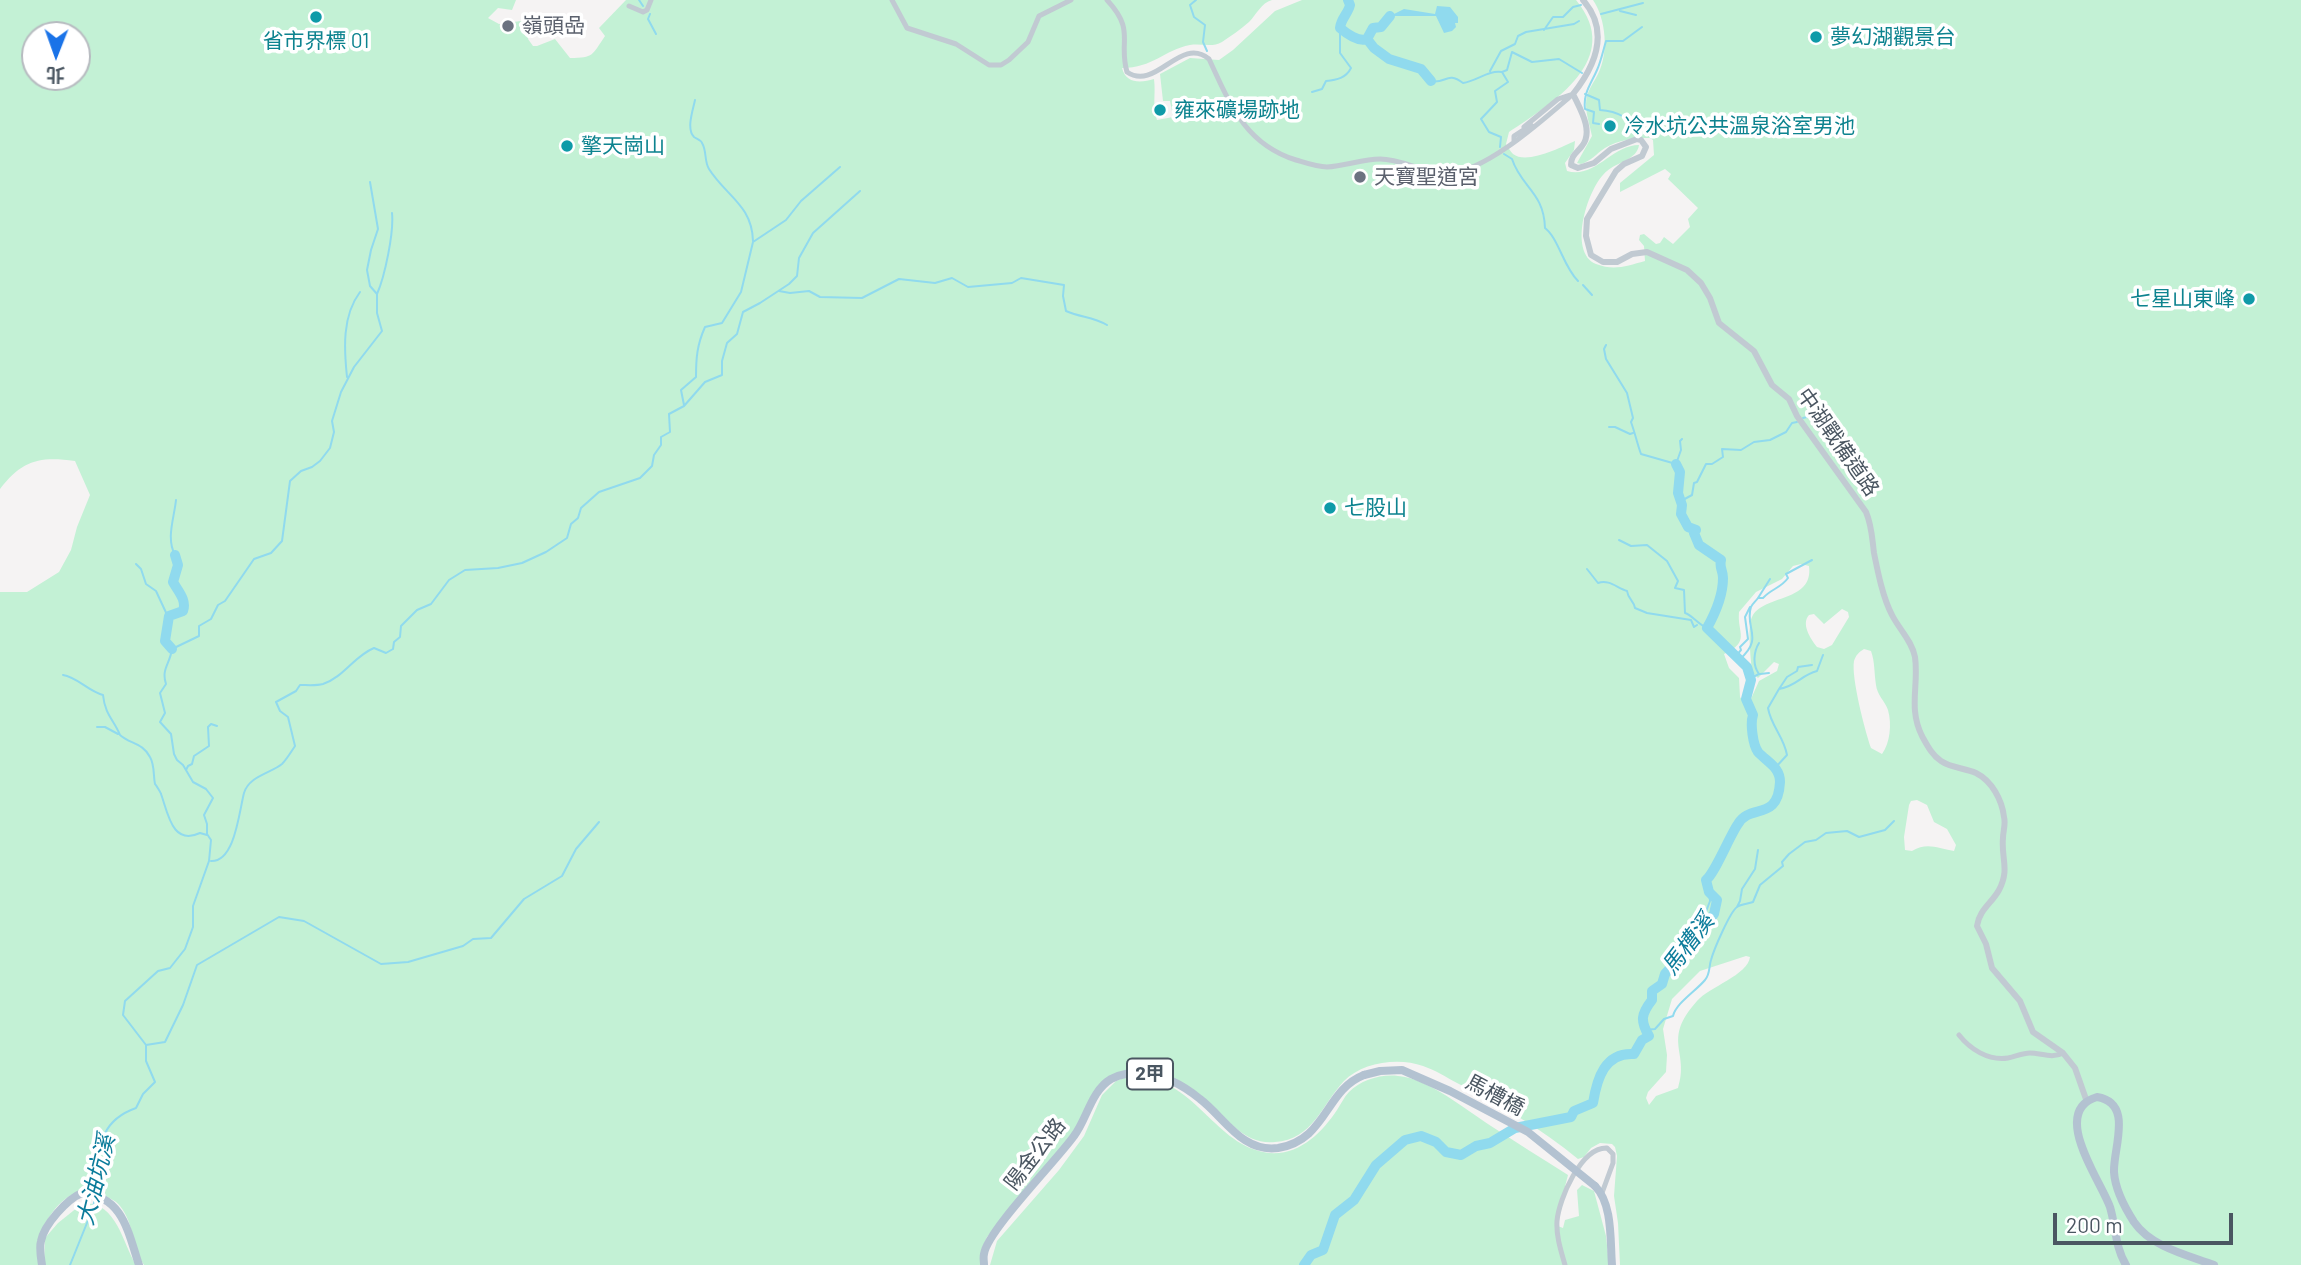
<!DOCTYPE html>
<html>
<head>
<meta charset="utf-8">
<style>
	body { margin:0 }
	#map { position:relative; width:2301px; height:1265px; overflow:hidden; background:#f5f3f3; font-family:Barlow,"Noto Sans TC",sans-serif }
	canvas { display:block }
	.north { position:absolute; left:21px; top:21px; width:70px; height:70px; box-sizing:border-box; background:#fff; border:2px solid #b7bbc0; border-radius:50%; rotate:181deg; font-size:19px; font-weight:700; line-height:28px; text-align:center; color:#4a5661 }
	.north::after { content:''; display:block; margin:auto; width:24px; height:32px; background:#1a73e8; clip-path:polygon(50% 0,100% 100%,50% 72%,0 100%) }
	.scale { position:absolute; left:2053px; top:1213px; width:180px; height:32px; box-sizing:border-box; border:4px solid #4a5661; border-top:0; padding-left:9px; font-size:21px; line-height:24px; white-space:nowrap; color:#4a5661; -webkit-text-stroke:5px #fff; paint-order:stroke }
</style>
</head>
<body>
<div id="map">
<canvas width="2301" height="1265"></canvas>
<div class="north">北</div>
<div class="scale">200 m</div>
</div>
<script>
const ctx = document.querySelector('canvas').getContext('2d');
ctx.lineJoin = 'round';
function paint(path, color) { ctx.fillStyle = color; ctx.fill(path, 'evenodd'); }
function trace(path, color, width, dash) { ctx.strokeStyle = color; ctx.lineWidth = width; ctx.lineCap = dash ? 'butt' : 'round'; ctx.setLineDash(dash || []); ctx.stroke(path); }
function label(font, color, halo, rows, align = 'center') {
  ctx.font = font + ' Barlow,"Noto Sans TC",sans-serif'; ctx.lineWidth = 7; ctx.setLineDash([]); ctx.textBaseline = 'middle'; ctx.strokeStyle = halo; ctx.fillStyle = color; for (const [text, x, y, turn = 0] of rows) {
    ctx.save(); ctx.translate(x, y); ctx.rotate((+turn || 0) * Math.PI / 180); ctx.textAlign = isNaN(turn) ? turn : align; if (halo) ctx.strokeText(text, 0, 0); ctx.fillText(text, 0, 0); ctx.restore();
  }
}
const green = new Path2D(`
	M0 0H516L512 10 498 8 488 18 499 24 528 20 530 26 528 39 533 46H537L555 39 570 58C594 58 592 55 605 36L599 28 626 0H1272C1261 3 1257 14 1249 22 1241 29 1231 36 1222 42 1212 48 1201 43 1190 45 1164 50 1153 68 1122 68 1126 84 1141 83 1154 79 1156 94 1152 106 1157 120L1173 117 1170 101H1163L1160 74 1190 58 1219 60 1233 50 1275 11 1302 0H1576C1625 59 1553 103 1509 132L1506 144C1506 145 1512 153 1513 154 1527 165 1561 147 1575 141L1574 150 1565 163 1567 171C1595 179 1612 145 1639 145 1637 160 1617 162 1607 171 1588 186 1567 252 1596 264 1614 271 1627 266 1645 261L1644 246 1639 240 1640 235 1644 234 1656 244 1660 243 1664 237 1673 244 1690 227 1688 219 1698 208 1668 179 1671 174 1665 169 1620 192V183L1654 155 1653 140 1650 138C1635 138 1618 140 1605 148 1596 154 1591 161 1581 164L1577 163 1592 136C1590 126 1586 115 1586 104 1586 92 1593 84 1598 74 1609 53 1606 19 1593 0H2301V1265H1620L1618 1223 1614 1196 1617 1156 1615 1147 1612 1144 1600 1143 1591 1148 1584 1157 1578 1159C1542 1129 1499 1104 1457 1083 1446 1077 1435 1070 1423 1066 1399 1057 1362 1062 1344 1081 1322 1104 1313 1140 1275 1142 1245 1145 1230 1121 1209 1103 1184 1082 1153 1060 1119 1073 1115 1074 1112 1075 1109 1077 1099 1084 1081 1123 1072 1135 1045 1170 1015 1203 987 1237L982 1248 980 1265H144C132 1247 134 1223 120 1206 116 1201 112 1199 106 1197 76 1182 57 1201 43 1228 38 1237 39 1254 38 1265H0V592H27L59 572 71 550 77 527 90 495 75 461C40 456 22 460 0 489ZM35 35H77V77H35ZM1801 564 1809 566C1814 603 1763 594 1752 617 1747 627 1751 659 1752 672L1758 678 1774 662 1779 664 1777 671 1759 681 1750 701 1744 703 1740 697 1739 678 1729 668 1724 654C1751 641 1737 634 1739 612L1756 592 1782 579 1793 566ZM1842 609 1848 612 1849 617 1832 645 1824 649 1817 647C1810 638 1801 624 1809 615L1814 614 1824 624ZM1864 649 1871 651C1875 662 1874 673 1876 685 1877 695 1885 701 1888 710 1892 724 1890 743 1882 754L1871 748C1865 731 1851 677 1854 661 1856 655 1859 652 1864 649ZM1917 800 1927 805 1934 822 1947 829 1956 845 1954 851C1937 848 1927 842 1912 851L1905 850 1904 837 1909 805 1911 801ZM1746 956 1750 957C1748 975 1709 987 1697 1001 1661 1041 1690 1051 1678 1088L1656 1096 1649 1105 1646 1098 1648 1092 1666 1072 1667 1055 1663 1029 1672 999 1700 971Z
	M1132 1075C1196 1079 1212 1141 1263 1152 1296 1159 1321 1134 1337 1110 1341 1104 1344 1097 1349 1092 1361 1080 1381 1074 1398 1076 1428 1078 1466 1110 1491 1126 1517 1143 1543 1159 1568 1175L1555 1225 1563 1228 1565 1220 1579 1216 1577 1190 1582 1185 1594 1191 1606 1236 1609 1265H990L997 1241 1059 1170 1084 1136 1102 1095 1116 1081Z
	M83 1203C117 1202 122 1242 136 1265H44L45 1238 58 1223Z`);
const water = new Path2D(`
	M1437 6 1450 7 1458 17V23H1455L1456 27 1452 31 1444 33 1436 16H1390L1404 9 1435 14Z`);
const stream = new Path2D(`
	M639 0 643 6
	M1196 0 1190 5 1194 17 1205 25 1203 42 1207 51
	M1620 11 1636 15
	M650 14 648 19 656 34
	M1601 14 1643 3
	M1544 30 1553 17H1563L1573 7 1581 5
	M1490 71 1501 51 1515 44 1518 36 1526 32 1574 24 1579 21
	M1502 72 1507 70 1512 52 1532 62 1559 59 1582 73
	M1431 81C1446 84 1447 71 1463 83 1477 81 1488 70 1502 72L1508 82 1495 91 1497 102 1481 119 1489 132 1501 137 1500 147
	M1312 92 1322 89 1326 81C1337 80 1346 78 1351 68L1340 53V28
	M1585 94 1599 100 1600 110C1617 111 1633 119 1640 134
	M695 100C693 110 686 129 694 137 697 139 701 140 702 143 707 151 704 161 709 169 726 196 752 205 753 241
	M1599 124 1593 123 1594 112 1585 109C1583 93 1591 84 1597 70 1601 61 1603 51 1606 41H1623L1642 27
	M1504 154 1512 159C1521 187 1544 192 1545 228 1559 239 1563 266 1578 281
	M1583 285 1592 295
	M779 291 790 293 809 291 820 297 862 298 899 279 935 283 952 278 968 287 1012 283 1021 278 1064 285 1063 296 1066 311C1082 318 1092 316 1107 325
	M377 294C385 276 394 232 392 213
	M1606 345 1604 349 1606 359 1627 393 1633 418 1631 422C1635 433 1637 443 1641 454L1676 464 1681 450 1680 441 1682 439
	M347 377C344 349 342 316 360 292
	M684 405 681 390 696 377C696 358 697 345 705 327L722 323 741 292 753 242 786 220 801 201 840 167
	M1803 418 1807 417
	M1609 427H1615L1630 434 1633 433
	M1681 501 1692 495 1694 483 1697 482 1706 464H1712L1723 457 1722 449 1741 450 1754 442 1770 440 1786 432 1792 423 1797 422
	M1619 540 1631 546 1647 545 1667 561 1678 581 1675 588 1684 590 1685 613C1692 615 1698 624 1707 628
	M175 555C166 538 174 519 176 500
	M136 564 141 569 146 584 156 591 169 619
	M1587 569 1598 583C1609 579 1617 588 1627 591 1628 599 1634 601 1635 608L1647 613 1691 620 1694 627 1697 625
	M1758 598 1770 579
	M1735 657 1741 650 1740 647 1748 639 1745 617 1750 607
	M1739 660C1765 638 1744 628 1751 607 1752 604 1756 601 1758 598H1763C1771 589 1781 588 1788 578L1786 574 1812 560
	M1760 674 1769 673
	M63 675C77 677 88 691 103 695 105 715 114 720 120 735 130 744 143 743 150 757 155 766 153 775 155 784 156 785 161 793 161 794 168 813 172 846 200 833L207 835
	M1751 678 1759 674C1752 665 1754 651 1759 643
	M1779 689 1787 677 1797 671 1798 667 1812 665
	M97 727H105L118 734
	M1775 768 1787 755C1784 737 1771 726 1768 708L1779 689C1797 686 1801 675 1817 671L1823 655
	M186 770 188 766 192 764 194 756 209 746 208 727 211 724 217 726
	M211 861C235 862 239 812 244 793 249 776 271 773 282 764 287 759 291 752 295 746L288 717 280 711 276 702 296 691 300 685C307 685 316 686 323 684 344 677 354 656 374 648L386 653 393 649 394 642 400 637 401 626 417 610 431 604 449 580 465 570 498 568 522 563 546 552 567 538 571 524 578 518 581 508 599 492 640 478 652 466 654 455 661 445V437L670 432 669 414 684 406 705 382 722 375V361L727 343 737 334 743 312 760 303 789 284 797 276 799 258 813 233 860 191
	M1737 907 1740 901 1742 889 1755 869 1758 850
	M1707 923 1704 917 1710 901 1709 892
	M1645 1030 1655 1029 1664 1019 1673 1016C1676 1003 1696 991 1705 980 1710 975 1709 966 1711 960 1714 949 1730 912 1737 907 1741 904 1748 904 1753 902L1760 885 1783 866 1782 862 1789 854 1805 842 1816 840 1826 833 1847 831 1859 837 1885 830 1894 821
	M146 1045 165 1042 183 1005 197 965 279 917 304 921 381 964 408 962 463 946 473 939 491 938 524 899 562 876 576 849 599 822
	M95 1192C101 1154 94 1123 136 1108L143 1094 155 1082 146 1061V1045L123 1015 125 1001 158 971 170 968 185 949 193 927V906L209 861 211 840 207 834V824L204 815 213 798 206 789 193 782 183 765 177 760 174 754 171 734 160 722 165 713 160 693 166 684C161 669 170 664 172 649L199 636V626L211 619 218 605 225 601 254 559 271 553 282 541 290 481 301 471 312 467 320 461 330 448 334 432 332 421 341 392 354 367 382 331 377 313V294L370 286 367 270 371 250 378 229 370 182
	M70 1265 93 1208 95 1197`);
const river = new Path2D(`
	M1348 0 1350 5C1348 14 1341 18 1340 28 1347 34 1359 42 1367 39L1373 28 1381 27 1390 16
	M1367 39 1374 48 1389 59 1421 69 1431 81
	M172 649 165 641 169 616 183 611C187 600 178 591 173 582L178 565 175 555
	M1304 1265 1311 1255 1323 1250 1335 1215 1354 1200 1376 1165 1405 1140 1421 1136 1436 1142 1446 1152 1461 1155 1476 1146 1490 1143 1515 1128 1571 1117 1574 1111 1593 1103C1597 1078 1605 1052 1634 1054L1642 1040 1649 1036C1640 1021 1641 1014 1652 1000V991L1662 984 1665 974 1677 961 1680 953 1687 949 1694 934 1704 927 1714 914 1717 900 1709 892 1706 880C1715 873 1729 837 1738 824 1750 803 1778 822 1780 782 1780 767 1767 762 1758 752 1753 745 1750 724 1753 715L1746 699 1751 680 1747 667 1707 628C1716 612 1723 596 1723 578 1723 570 1719 568 1721 560L1699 545 1694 533 1696 530 1688 527 1681 514 1682 505 1678 493 1680 472 1676 464`);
const minor = new Path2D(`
	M892 0 907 28 956 44 989 65H1001L1009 60 1028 42 1039 16 1071 0
	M1107 0C1136 31 1118 41 1127 72 1156 92 1180 35 1209 59 1230 104 1245 144 1296 160 1306 163 1317 167 1327 167 1345 166 1363 159 1380 159 1403 159 1425 174 1448 173 1486 172 1545 118 1573 94
	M629 6 643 12 647 10 651 0
	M1524 127 1558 99 1570 95
	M1514 141V136L1531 125
	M1959 1035C1970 1049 1988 1061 2008 1058 2015 1057 2022 1053 2030 1053 2041 1053 2052 1059 2063 1053
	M1565 1265C1561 1251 1556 1236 1557 1221 1559 1199 1581 1147 1607 1148L1613 1154V1163L1602 1193`);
const tertiary = new Path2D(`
	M1583 0C1610 31 1596 65 1573 94 1580 109 1594 131 1582 146 1577 153 1571 155 1571 165L1578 168 1594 163 1611 149 1637 139 1641 140 1646 147 1642 156 1624 164 1616 171 1587 219 1586 236 1591 255 1603 262H1617L1632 254 1647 252 1687 270 1701 283 1710 298 1719 323 1754 351 1772 385 1789 399 1797 416 1866 512C1872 526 1872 538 1874 553 1878 573 1883 598 1892 615 1899 629 1912 641 1915 657 1919 685 1908 708 1922 736 1927 745 1932 755 1941 761 1951 768 1965 768 1976 773 1992 781 2002 800 2004 817 2006 824 2003 831 2003 838 2001 859 2010 869 1999 890 1992 903 1979 910 1977 926L1986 944 1992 968 2020 1001 2033 1032 2063 1053 2075 1068 2087 1102`);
const primary = new Path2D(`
	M1595 1186C1613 1204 1610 1241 1612 1265
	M42 1265C41 1258 39 1248 41 1241 44 1225 67 1199 82 1193 123 1196 128 1232 139 1265
	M984 1265C984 1261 983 1258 984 1254 987 1231 1057 1160 1074 1136 1087 1119 1091 1091 1111 1079 1120 1074 1133 1072 1143 1073 1164 1075 1183 1085 1200 1099 1224 1117 1242 1153 1278 1148 1327 1140 1325 1090 1364 1075
	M2126 1265C2115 1247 2116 1227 2110 1207 2101 1181 2049 1111 2097 1097 2134 1103 2113 1148 2114 1172 2115 1188 2125 1208 2134 1222 2151 1247 2187 1255 2214 1265`);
const primaryBridge = new Path2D(`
	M1364 1075 1380 1071 1402 1070 1450 1091 1528 1132 1595 1186`);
const markers = [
	[316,17,7,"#0f9aa8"],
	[508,26,7,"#6b7280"],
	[1816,37,7,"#0f9aa8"],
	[1160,110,7,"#0f9aa8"],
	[1610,126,7,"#0f9aa8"],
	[567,146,7,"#0f9aa8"],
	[1360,177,7,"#6b7280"],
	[2249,299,7,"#0f9aa8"],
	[1330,508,7,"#0f9aa8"]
];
const shields = [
	[1150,1074,46]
];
const shieldNames = [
	["2甲",1150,1074]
];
const worshipNames = [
	["嶺頭喦",522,26],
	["天寶聖道宮",1374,177]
];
const cultureNames = [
	["夢幻湖觀景台",1830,37],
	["省市界標 01",316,41,"center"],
	["雍來礦場跡地",1174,110],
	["冷水坑公共溫泉浴室男池",1624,126],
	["擎天崗山",581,146],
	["七星山東峰",2235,299,"right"],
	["七股山",1344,508]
];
const streetNames = [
	["中湖戰備道路",1838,442,55],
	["馬槽橋",1495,1095,28],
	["陽金公路",1035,1154,-52]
];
const waterNames = [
	["馬槽溪",1688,944,-53],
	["大油坑溪",96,1180,-76]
];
paint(green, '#c3f1d5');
paint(water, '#90daee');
trace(stream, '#90daee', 2);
trace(river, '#90daee', 10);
trace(minor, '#c1cad2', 5);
trace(tertiary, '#c1cad2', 6);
trace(primary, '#b3c2d1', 8);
trace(primaryBridge, '#b3c2d1', 8);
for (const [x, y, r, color] of markers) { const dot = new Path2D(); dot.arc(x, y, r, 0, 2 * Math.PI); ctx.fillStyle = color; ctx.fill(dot); trace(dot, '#fff', 2.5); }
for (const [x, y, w] of shields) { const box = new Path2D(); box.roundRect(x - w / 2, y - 15.5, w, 31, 5); ctx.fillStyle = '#fff'; ctx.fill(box); trace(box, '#4a5661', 2); }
label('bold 19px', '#4a5661', null, shieldNames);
label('21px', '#5b616d', '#fff', worshipNames, 'left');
label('21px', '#0d838f', '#fff', cultureNames, 'left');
label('21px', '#4a5661', '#fff', streetNames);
label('italic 23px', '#0c7c9b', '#fff', waterNames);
</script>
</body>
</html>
